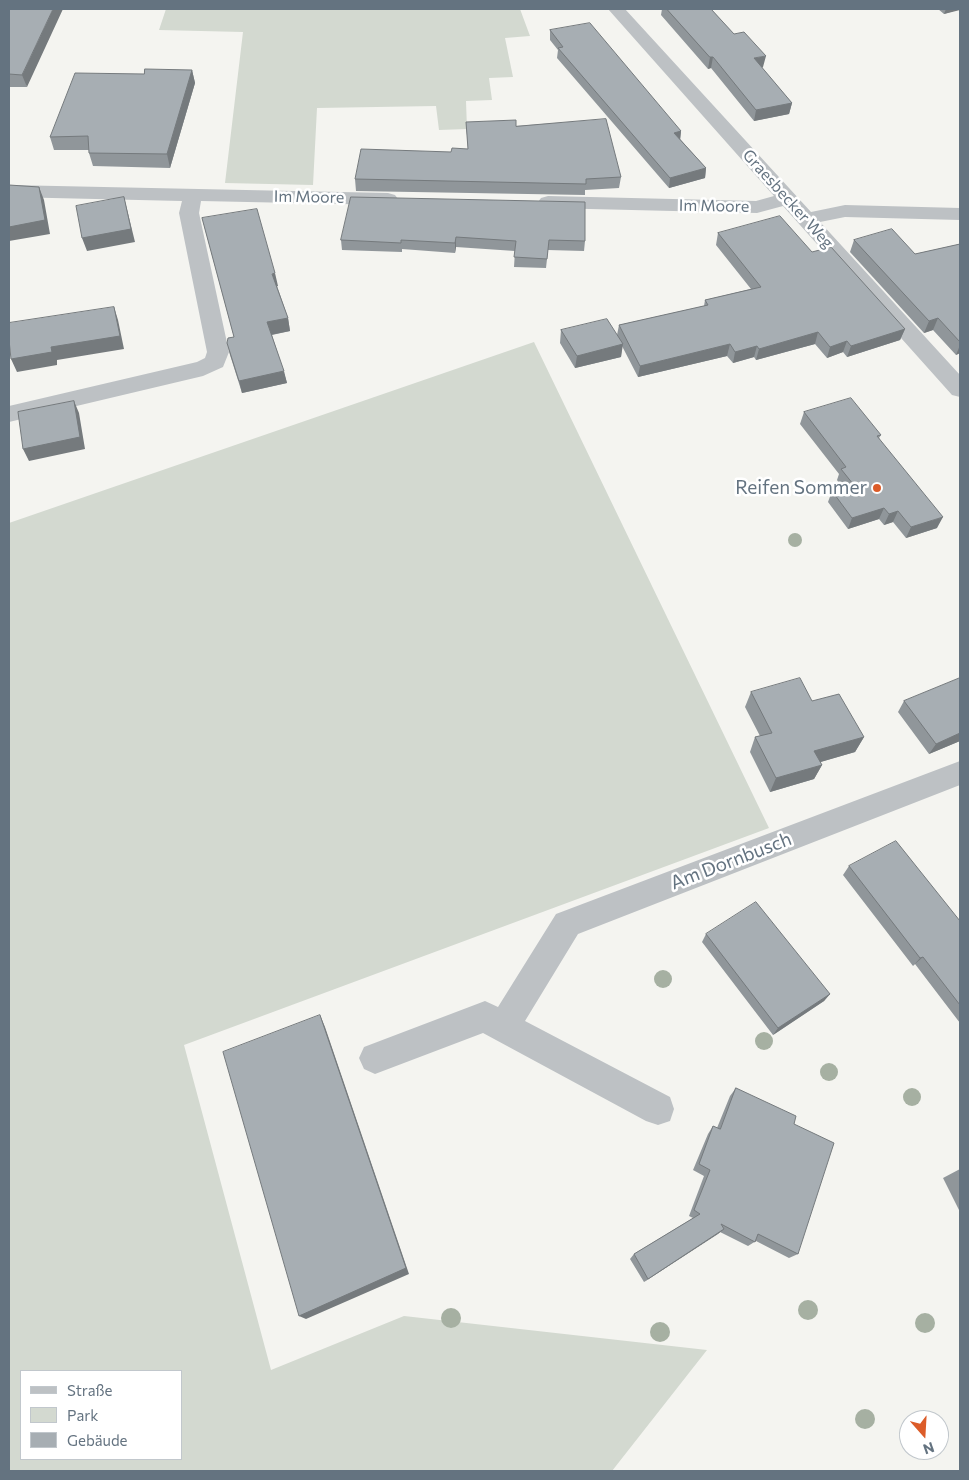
<!DOCTYPE html>
<html>
<head>
<meta charset="utf-8">
<style>
	body { margin:0 }
	#map { position:relative; width:969px; height:1480px; overflow:hidden; background:#f4f4f0; font-family:Commissioner,sans-serif }
	canvas { display:block }
	.frame { position:absolute; inset:0; border:10px solid #647380; pointer-events:none }
	.legend { position:absolute; left:20px; top:1370px; width:162px; height:90px; box-sizing:border-box; background:#fff; border:1px solid #c1c7cc; margin:0; padding:6px 9px; list-style:none; font-size:15px; color:#647380 }
	.legend li { display:flex; align-items:center; gap:10px; height:25px }
	.legend b { width:25px; border:1px solid #c1c7cc }
	.north { position:absolute; left:899px; top:1410px; width:50px; height:50px; box-sizing:border-box; background:#fff; border:1px solid #c1c7cc; border-radius:50%; rotate:161deg; font-size:14px; font-weight:700; line-height:20px; text-align:center; color:#647380 }
	.north::after { content:''; display:block; margin:auto; width:18px; height:22px; background:#dc5c29; clip-path:polygon(50% 0,100% 100%,50% 72%,0 100%) }
</style>
</head>
<body>
<div id="map">
<canvas width="969" height="1480"></canvas>
<div class="frame"></div>
<ul class="legend">
<li><b style="height:6px;background:#bdc1c4"></b>Straße</li>
<li><b style="height:14px;background:#d3d9d0"></b>Park</li>
<li><b style="height:14px;background:#a7aeb3"></b>Gebäude</li>
</ul>
<div class="north">N</div>
</div>
<script>
const ctx = document.querySelector('canvas').getContext('2d');
ctx.lineJoin = 'round';
function paint(path, color) { ctx.fillStyle = color; ctx.fill(path, 'evenodd'); }
function trace(path, color, width, dash) { ctx.strokeStyle = color; ctx.lineWidth = width; ctx.lineCap = dash ? 'butt' : 'round'; ctx.setLineDash(dash || []); ctx.stroke(path); }
function label(font, color, halo, rows, align = 'center') {
  ctx.font = font + ' Commissioner,sans-serif'; ctx.lineWidth = 5; ctx.setLineDash([]); ctx.textBaseline = 'middle'; ctx.strokeStyle = halo; ctx.fillStyle = color; for (const [text, x, y, turn = 0] of rows) {
    ctx.save(); ctx.translate(x, y); ctx.rotate((+turn || 0) * Math.PI / 180); ctx.textAlign = isNaN(turn) ? turn : align; if (halo) ctx.strokeText(text, 0, 0); ctx.fillText(text, 0, 0); ctx.restore();
  }
}
const green = new Path2D(`
	M166 9H520L530 36 505 38 513 77 489 78 492 100 466 101 467 129 439 130 436 106 317 108 313 185 225 183 243 32 159 30Z
	M534 342 769 828 184 1045 271 1370 404 1316 707 1350 612 1471H9V523ZM21 1371H181V1459H21Z`);
const minor = new Path2D(`
	M608 9H625L811 212 845 205 960 208V220L845 217 820 222 960 375V397L952 395 783 206 757 213 548 208 541 206 538 202 541 198 548 196 756 201 774 196Z
	M9 185 388 193 395 195 398 199 395 203 388 205 201 201 199 213 229 352 223 367 203 376 9 422V406L197 362 205 358 207 352 179 213 182 201 9 197Z
	M960 761V785L578 934 525 1021 670 1097 674 1109 670 1121 658 1125 646 1121 483 1033 375 1074 364 1069 359 1058 364 1047 485 1001 498 1007 556 914Z`);
const trees = [
	[795,540,7],
	[663,979,9],
	[764,1041,9],
	[829,1072,9],
	[912,1097,9],
	[808,1310,10],
	[451,1318,10],
	[925,1323,10],
	[660,1332,10],
	[865,1419,10]
];
const wall = new Path2D(`
	M9 9 27 87H9Z
	M662 9H711L763 67 762 68 792 103 789 114 754 121 711 68 708 69 661 15Z
	M938 9H960L944 14Z
	M550 30 681 131 680 139 706 168 705 178 669 188 557 58 558 50 550 40Z
	M192 70 195 83 170 168 93 166 89 153V150H54L50 137 144 74Z
	M466 122 516 126 621 177 619 188 585 190V195L356 191 355 179 451 152 468 149Z
	M351 197 585 241 584 251 548 250 546 268 514 267 515 251 456 247 455 253 402 249V252L342 250 341 240Z
	M202 218 278 286H277L288 318 290 331 272 335 287 383 242 393 230 355 227 343 234 337Z
	M718 233 812 252 905 329 900 340 847 357 843 352 827 358 815 344 756 360 754 357 733 363 727 356 638 377 622 346 621 357 575 368 560 343 561 330 617 335 619 325 704 306 705 300 751 289 716 245Z
	M854 240 915 254 960 244V353L956 355 933 330 924 333 850 252Z
	M804 412 881 435 879 438 937 528 906 538 893 522 884 525 879 519 848 529 828 502 832 491 842 488 837 480 839 474 800 424Z
	M960 678V741L929 754 898 712 904 701Z
	M751 692 812 701 864 737 855 752 820 762 822 765 814 779 770 792 750 752 755 737 760 736 745 707Z
	M849 866 960 921V1023L915 964 913 966 843 875Z
	M706 934 830 994 824 1001 773 1035 702 942Z
	M736 1088 794 1124 798 1254 789 1258 756 1241 748 1246 720 1232 644 1282 630 1259 634 1254 693 1218 689 1216 704 1176 693 1170 708 1134 713 1126 717 1128 730 1096Z
	M960 1169V1212L943 1178Z`);
const shadedWall = new Path2D(`
	M53 9H63L27 87 22 75Z
	M946 9H960V10L944 14Z
	M766 56 763 67 752 70 754 58Z
	M710 57H713L711 68 708 69Z
	M192 70 195 83 170 168 167 154Z
	M792 103 789 114 754 121 756 110Z
	M681 131 680 141 674 133Z
	M706 168 705 178 669 188 670 178Z
	M39 187 44 200 50 234 9 241V227Z
	M124 197 135 242 87 251 82 238Z
	M456 237V247L455 253V243Z
	M275 273 278 286 275 287 272 274Z
	M114 307 118 320 124 349 57 360V365L17 372 11 359Z
	M288 318 290 331 270 335 267 322Z
	M938 318 933 330 924 333 929 321Z
	M905 329 900 340 847 357 851 346Z
	M818 332 815 344 756 360 759 349Z
	M847 341 843 352 827 358 830 347Z
	M623 344 621 357 575 368 577 356Z
	M730 344 727 356 638 377 640 366Z
	M960 345V353L956 355Z
	M757 346 754 357 733 363 735 352Z
	M284 371 287 383 242 393 239 381Z
	M74 401 79 413 85 449 29 461 23 449Z
	M884 508 879 519 848 529 852 518Z
	M898 511 893 522 884 525 889 514Z
	M943 517 937 528 906 538 911 527Z
	M960 733V741L929 754 936 744Z
	M864 737 855 752 807 766 814 751Z
	M822 765 814 779 770 792 776 778Z
	M923 957 915 964 913 966 920 958Z
	M830 994 824 1001 773 1035 778 1028Z
	M320 1015 325 1027 409 1274 306 1319 299 1316Z
	M724 1229 718 1234 644 1282 648 1279Z`);
const building = new Path2D(`
	M9 9H53L22 75 9 74Z
	M667 9H711L734 34 744 32 766 56 754 58 792 103 756 110 713 57H710Z
	M590 23 681 131 674 133 706 168 670 178 558 48 563 47 550 30Z
	M145 69 192 70 167 154 89 153 88 136 50 137 75 73 144 74Z
	M606 119 621 177 586 179V184L355 179 361 149 451 152 452 148 468 149 466 122 516 120V126Z
	M9 185 39 187 45 220 9 227Z
	M124 197 131 229 82 238 76 206Z
	M351 197 585 202V241L549 240 547 259 514 257 516 241 456 237 455 243 401 240V243L341 240Z
	M257 209 275 273 272 274 288 318 267 322 284 371 239 381 227 343 228 338 234 337 202 218Z
	M780 216 812 252 831 247 905 329 851 346 847 341 830 347 818 332 759 349 757 346 735 352 730 344 640 366 619 325 708 305 705 300 761 287 718 233Z
	M892 229 915 254 960 244V342L938 318 929 321 854 240Z
	M114 307 120 336 51 347 52 352 11 359 9 340V323Z
	M607 319 623 344 577 356 561 330Z
	M851 398 881 435 877 436 943 517 911 527 898 511 889 514 884 508 852 518 832 491 853 484 841 469 846 467 804 412Z
	M74 401 80 437 23 449 18 412Z
	M800 678 812 701 839 694 864 737 814 751 822 765 776 778 755 737 772 733 751 692Z
	M960 678V733L936 744 904 701Z
	M896 841 960 921V1005L923 957 920 958 849 866Z
	M756 902 830 994 778 1028 706 934Z
	M320 1015 406 1268 299 1316 223 1052Z
	M736 1088 796 1116 794 1124 834 1143 798 1254 758 1234 755 1242 721 1224 724 1229 648 1279 634 1254 700 1214 694 1210 710 1170 699 1164 713 1126 720 1129Z`);
const markers = [
	[877,488,5,"#dc5c29"]
];
const farStreetnames = [
	["Im Moore",309,197,1],
	["Graesbecker Weg",788,199,48],
	["Im Moore",714,206,1]
];
const poiNames = [
	["Reifen Sommer",867,488]
];
const streetNames = [
	["Am Dornbusch",731,861,-21]
];
paint(green, '#d3d9d0');
paint(minor, '#bdc1c4');
ctx.fillStyle = '#a6b0a2';
for (const [x, y, r] of trees) { ctx.beginPath(); ctx.arc(x, y, r, 0, 2 * Math.PI); ctx.fill(); }
paint(wall, '#90969a');
paint(shadedWall, '#757a7d');
paint(building, '#a7aeb3');
trace(building, '#757a7d', 1);
for (const [x, y, r, color] of markers) { const dot = new Path2D(); dot.arc(x, y, r, 0, 2 * Math.PI); ctx.fillStyle = color; ctx.fill(dot); trace(dot, '#fff', 2); }
label('16px', '#647380', '#fff', farStreetnames);
label('19px', '#647380', '#fff', poiNames, 'right');
label('19px', '#647380', '#fff', streetNames);
</script>
</body>
</html>
